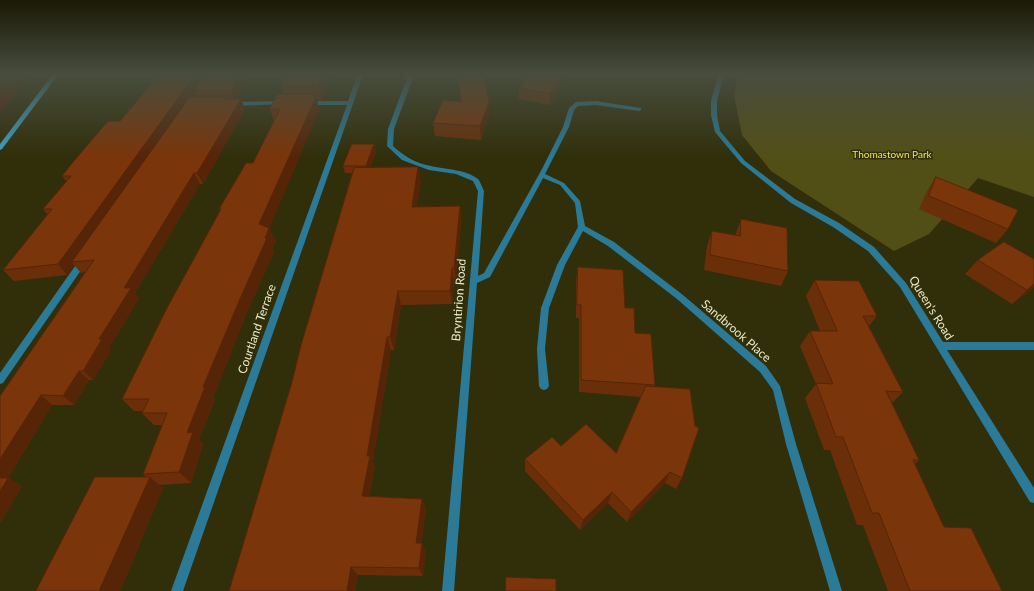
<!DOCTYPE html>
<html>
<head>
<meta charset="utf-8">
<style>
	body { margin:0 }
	canvas { display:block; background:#302f0a }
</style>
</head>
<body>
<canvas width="1034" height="591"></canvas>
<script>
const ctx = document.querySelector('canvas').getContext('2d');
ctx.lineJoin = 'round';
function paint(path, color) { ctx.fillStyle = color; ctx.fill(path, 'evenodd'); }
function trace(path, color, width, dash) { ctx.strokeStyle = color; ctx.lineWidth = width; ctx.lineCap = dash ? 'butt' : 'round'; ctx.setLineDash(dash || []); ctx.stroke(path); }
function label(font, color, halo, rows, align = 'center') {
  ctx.font = font + ' Lato,sans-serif'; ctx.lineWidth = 3; ctx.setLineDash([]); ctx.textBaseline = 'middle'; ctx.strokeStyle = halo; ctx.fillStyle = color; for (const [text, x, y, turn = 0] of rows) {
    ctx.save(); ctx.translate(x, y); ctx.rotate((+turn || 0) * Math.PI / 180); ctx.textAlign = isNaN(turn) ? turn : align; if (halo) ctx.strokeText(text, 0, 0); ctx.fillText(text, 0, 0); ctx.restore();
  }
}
const green = new Path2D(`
	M738 75H1034V197L978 178 929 234 894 251 771 171 742 135 734 95Z`);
const street = new Path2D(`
	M357 75H363L183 591H171L347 105H307L304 103 307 101H348Z
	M408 75H414L394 129 393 146C405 157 415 163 431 166 447 170 467 169 479 180L484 191 478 276 484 273 542 169 563 127 569 108 576 102 596 101 641 108V110L639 111 596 105 578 106 574 110 569 127 545 174 564 183 580 201 585 226 614 242 683 295 766 366 780 386 796 444 842 591H830L786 444 773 390 760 372 677 299 608 246 583 231 565 265 549 308 545 349 549 386 547 389 544 390 541 389 539 386 537 349 541 308 557 265 578 227 575 203 560 185 543 178 490 277 477 283 454 591H442L478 191 473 181 456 174 429 170 402 160 387 146 388 129Z
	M718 75H724L717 101V115L720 131 745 161 795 199 839 223 874 247 906 283 943 342H1034V350H947L1034 488V503L1030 502 900 287 868 251 833 227 791 203 741 163 715 132 711 115V101Z
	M283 101 285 102V104L233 106 230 104 233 102Z
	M83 258 87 261 86 263 3 383 0 384V373L80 259Z`);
const secondary = new Path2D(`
	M52 75H58L2 149 0 150V144Z`);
const wall = new Path2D(`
	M159 75H251L236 99 245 109 203 184H200L135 293 139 298 109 348 111 350 93 380H89L74 405H52L8 478 22 486 0 523V396L85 272 81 273 74 265 67 275 14 281 3 270 48 215 43 209 67 182 62 176 120 121ZM195 92 197 97H192Z
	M287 75H333L322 100H317L319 110 269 228 276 242 272 249 274 252 247 312 213 398 215 400 199 439 203 444 191 483 159 485 163 488 120 591H36L146 477 143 474 162 425H154L142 413 143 411H134L122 399 220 211 219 209 253 163 274 121 270 109 284 94 281 86Z
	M458 75H484L489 115 481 140 435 136 433 123 461 102Z
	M528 75H564L562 78V85L550 105 519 99V88Z
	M374 144 376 152 370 168 421 181 416 207 460 206 461 220 456 281H454L452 304 401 305 394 350H391L373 462 375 467 369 496 422 499 426 510 421 543 426 552 423 576 358 575 355 591 292 382 352 173H345L343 166Z
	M936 177 1008 229 996 243 919 209 927 191Z
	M741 219 788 271 781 286 704 270 707 246 712 231 735 236Z
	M978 260 1034 287 1012 304 965 274Z
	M578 267 625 308 655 385V387L682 478 676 489 665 483 627 522 608 503 580 530 525 471V459L561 446 616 453 641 397 579 392V318H576V281Z
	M815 280 877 316 869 326 903 392 892 403 919 460 915 464 944 527 1002 591H888L863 525H857L830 450H824L805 398 816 384 800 346 810 331H820L806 296Z`);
const shadedWall = new Path2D(`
	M0 75H29L0 113Z
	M195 75H207L194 90 195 92 76 262H72L74 265 67 275 58 264Z
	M240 75H251L235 100 231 90Z
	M323 75H333L322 100 318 86Z
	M559 75H564L562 78V85L550 105V94Z
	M315 94 319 107V110L268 232 269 228 276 242 272 249 274 252 247 312 213 398 215 400 199 439 203 444 191 483 179 472 187 433 259 224Z
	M241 99 245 109 203 184 197 173Z
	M489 102V115L481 140 480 126Z
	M374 144 376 152 368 174 366 166Z
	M418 167 421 181 414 221 412 207Z
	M194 173 200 184 135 293 139 298 109 348 111 350 93 380 83 371 99 339 124 288Z
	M460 206 461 220 456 281 454 268Z
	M452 268 454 281 452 304 450 291Z
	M1034 284V287L1012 304 1027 290Z
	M398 291 401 305 394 350 390 337Z
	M387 337 391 350 373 462 375 467 367 506 362 496 367 456Z
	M79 371 89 380 74 405 63 396Z
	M41 395 52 405 3 486 0 484V459Z
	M670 472 665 483 627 522 631 512Z
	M150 477 163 488 120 591H99Z
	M8 478 22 486 0 523V491Z
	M612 492 608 503 580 530 583 520Z
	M422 499 426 510 420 552 416 543Z
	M422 543 426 552 423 576 419 568Z
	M351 567 358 575 355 591H347Z`);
const building = new Path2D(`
	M159 75H195L58 264 3 270 52 209H43L71 176H62L73 162 108 121H120Z
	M205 75H240L231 90H194Z
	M287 75H323L318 86H281Z
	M458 75H484L489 102 480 126 433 123 443 100 461 102Z
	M528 75H562L550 94 519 88Z
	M278 94H315L314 97H316L259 224 269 228 265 238H267L240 299 203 387H205L187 433 193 432 179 472 143 474 167 413H142L149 399H122L167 308 221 209H219L246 163H253L280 109H270Z
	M190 97H227L225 99H241L197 173H194L124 288H131L99 339H102L83 371H79L63 396 41 395 0 459V396L94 260 72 262Z
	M352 144H374L366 166H343Z
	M418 167 412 207 460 206 454 268H452L450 291H398L390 337H387L367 456H370L362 496 422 499 416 543H422L419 568 351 567 347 591H229L292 382 301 345 354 168Z
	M936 177 1018 210 1008 229 929 196Z
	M741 219 787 228 788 271 710 255 712 231 740 236Z
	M1004 242 1034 259V284L1027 290 978 260Z
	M578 267 623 270 625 308H634L635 333 651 334 655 385 581 380V305H577Z
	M815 280 859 281 877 316H863L903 392 886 391 919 460H913L944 527 971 528 1002 591H910L879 513H872L843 437H836L816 383 833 384 810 331H837Z
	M646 386 690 389 695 426 699 428 682 478 670 472 631 512 612 492 583 520 525 459 552 437 561 446 586 424 616 453Z
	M95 477H150L99 591H36Z
	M0 478H8L0 491Z
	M506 577 556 579V591H506Z`);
const farParknames = [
	["Thomastown Park",892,155]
];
const streetNames = [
	["Bryntirion Road",459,300,-86],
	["Queen's Road",931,308,58],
	["Courtland Terrace",257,329,-71],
	["Sandbrook Place",736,331,41]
];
paint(green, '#524f16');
paint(street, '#2a7a98');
paint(secondary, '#3da2c8');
paint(wall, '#6a2e09');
paint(shadedWall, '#562507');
paint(building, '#7b350a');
trace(building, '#562507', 1);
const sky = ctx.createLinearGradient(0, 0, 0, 158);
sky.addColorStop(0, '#1a1a06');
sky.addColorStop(0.47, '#484d3e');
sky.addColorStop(1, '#484d3e00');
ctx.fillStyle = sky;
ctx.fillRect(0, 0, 1034, 158);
label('10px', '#eee750', '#302f0a', farParknames);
label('12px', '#eae9c8', '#302f0a', streetNames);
</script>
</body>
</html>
